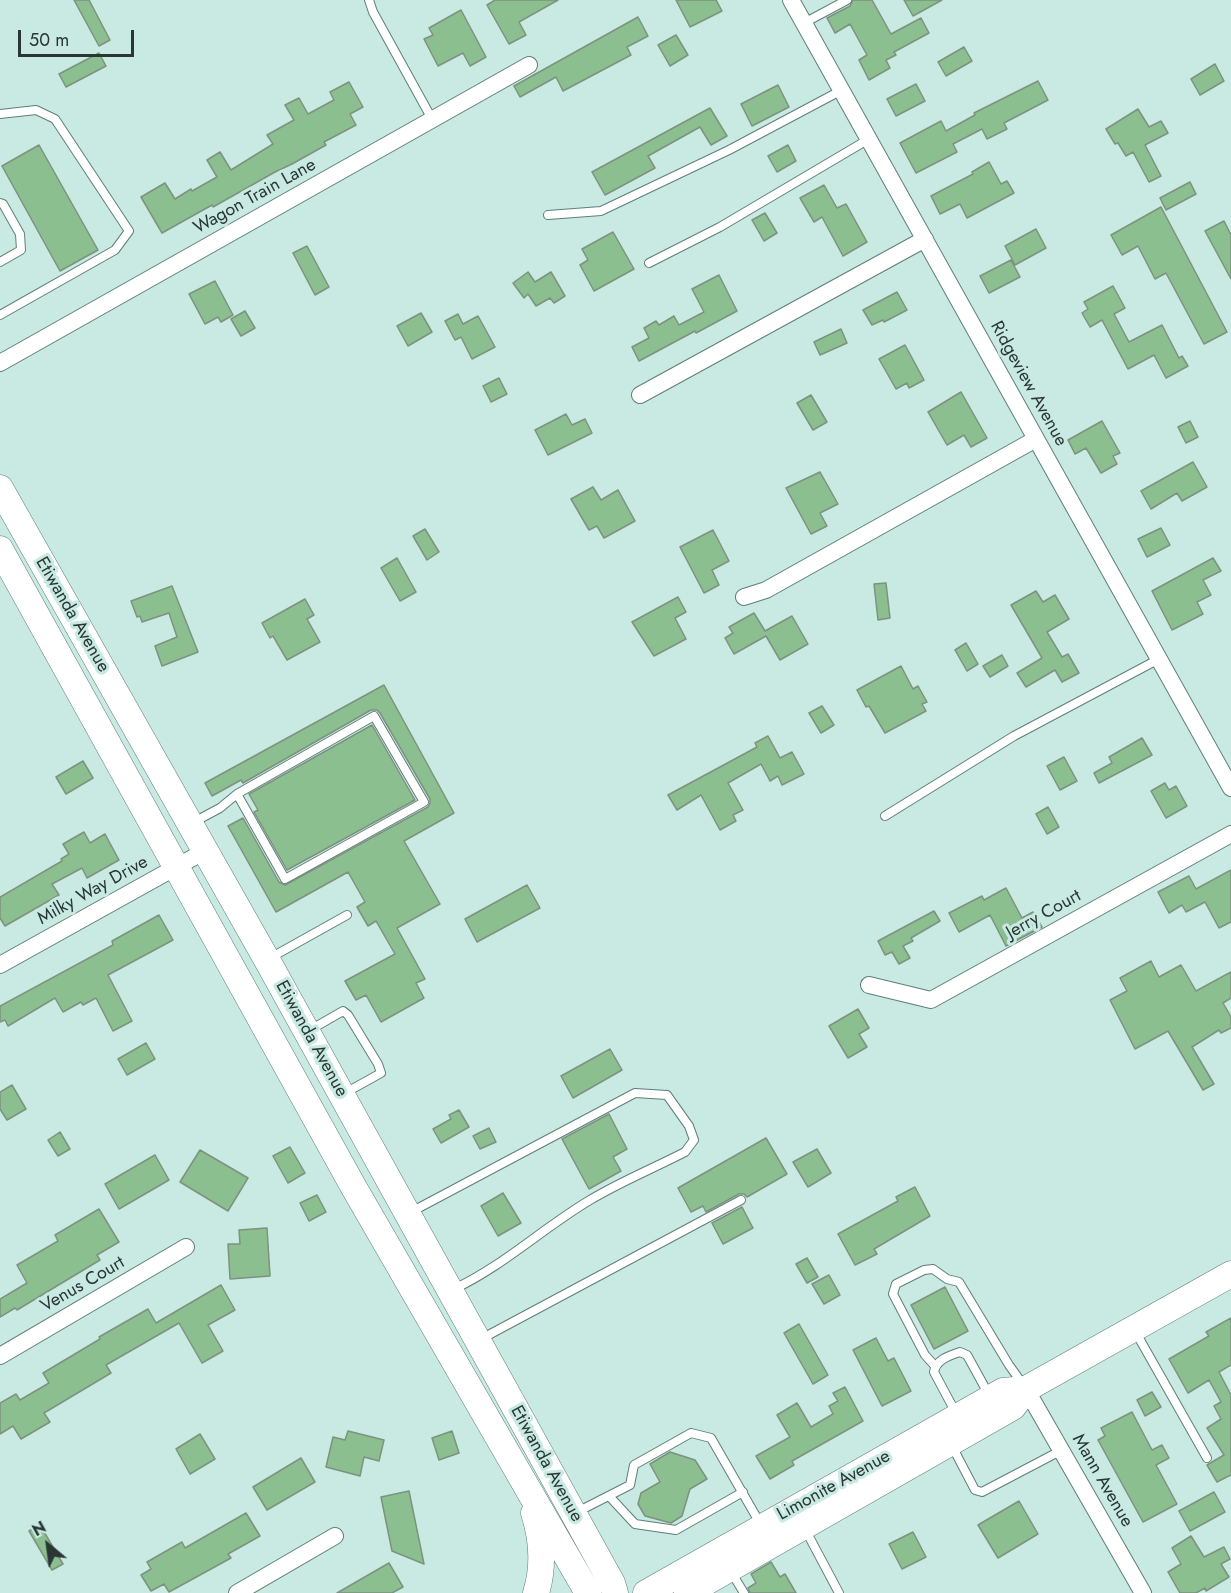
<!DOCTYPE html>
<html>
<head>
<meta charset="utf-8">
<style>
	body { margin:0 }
	#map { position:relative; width:1231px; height:1593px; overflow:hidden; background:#c8eae3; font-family:Jost,sans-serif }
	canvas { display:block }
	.north { position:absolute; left:18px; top:1515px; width:60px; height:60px; -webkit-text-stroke:4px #c8eae3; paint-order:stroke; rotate:331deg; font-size:16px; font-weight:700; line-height:24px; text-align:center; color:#293633 }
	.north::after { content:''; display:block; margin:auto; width:21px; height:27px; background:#293633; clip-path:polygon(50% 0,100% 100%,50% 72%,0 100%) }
	.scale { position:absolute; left:18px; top:30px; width:116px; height:27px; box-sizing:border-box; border:3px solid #293633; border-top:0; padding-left:8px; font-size:18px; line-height:21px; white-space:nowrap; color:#293633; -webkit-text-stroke:4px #c8eae3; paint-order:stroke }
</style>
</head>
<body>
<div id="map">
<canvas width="1231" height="1593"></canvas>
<div class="north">N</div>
<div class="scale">50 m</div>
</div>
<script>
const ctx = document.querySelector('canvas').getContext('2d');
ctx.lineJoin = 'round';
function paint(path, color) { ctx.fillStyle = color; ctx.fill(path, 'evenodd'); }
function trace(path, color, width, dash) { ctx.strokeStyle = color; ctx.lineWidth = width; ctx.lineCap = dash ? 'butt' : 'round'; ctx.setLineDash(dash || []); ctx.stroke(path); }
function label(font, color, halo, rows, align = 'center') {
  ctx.font = font + ' Jost,sans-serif'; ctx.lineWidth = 6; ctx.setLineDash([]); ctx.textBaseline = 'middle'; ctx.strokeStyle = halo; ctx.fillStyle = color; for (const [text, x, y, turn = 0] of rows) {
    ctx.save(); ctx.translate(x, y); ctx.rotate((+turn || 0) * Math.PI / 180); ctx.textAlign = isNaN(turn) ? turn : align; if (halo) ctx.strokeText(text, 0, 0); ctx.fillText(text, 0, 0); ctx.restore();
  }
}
const building = new Path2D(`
	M74 0H89L110 40 99 46Z
	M495 0H558L519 22 526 35 509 44 487 5Z
	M676 0H716L722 11 690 27Z
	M853 0H872L891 34 921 18 929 33 894 52 896 55 886 60 890 68 869 80 859 60 867 55 850 24 835 33 827 18 850 6Z
	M904 0H942L913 16Z
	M461 10 486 57 470 66 463 53 438 66 424 39 433 35 429 28Z
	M638 17 648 36 627 47 631 55 563 91 556 77 520 97 514 86Z
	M676 35 688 55 670 66 658 45Z
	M964 47 972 61 946 76 938 62Z
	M99 53 106 66 66 87 59 74Z
	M1215 64 1224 81 1200 95 1191 79Z
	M1038 81 1048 100 1004 123 1007 129 987 139 982 129 953 144 957 152 916 173 900 143 941 121 946 131 975 115 974 113Z
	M349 82 363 107 350 114 356 125 324 142 326 145 292 164 275 172 213 207 212 205 162 233 141 197 165 183 175 199 191 189 192 191 217 177 207 160 220 152 231 170 273 144 267 135 294 120 285 105 299 98 308 114 334 100 330 92Z
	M916 84 925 101 896 116 887 99Z
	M778 85 789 107 752 126 741 104Z
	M710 108 727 136 711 145 700 127 648 156 655 168 605 195 592 172Z
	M1138 109 1149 127 1161 121 1168 133 1145 145 1161 176 1149 182 1133 152 1126 156 1118 143 1115 144 1106 129Z
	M39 145 98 250 60 271 2 166Z
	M788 145 796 161 777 172 768 156Z
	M989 162 1001 184 1007 181 1014 193 967 218 960 204 940 214 931 196 973 174 972 172Z
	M1190 182 1196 194 1166 210 1160 198Z
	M824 185 837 208 846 204 867 242 843 256 822 217 814 222 800 198Z
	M1161 207 1227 332 1204 344 1166 273 1155 279 1138 246 1122 255 1111 235Z
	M765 213 777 233 764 241 752 220Z
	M1224 221 1231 235V279L1205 231Z
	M1036 229 1046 248 1015 265 1005 246Z
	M613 232 634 269 594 291 580 265 588 260 582 249Z
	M307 246 329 287 315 295 293 253Z
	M1011 260 1020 277 989 293 980 276Z
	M528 272 535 282 551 272 565 296 554 303 550 298 536 306 528 294 524 298 513 283Z
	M719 275 737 311 696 333 695 331 639 361 632 347 649 338 644 328 656 321 659 325 674 316 679 325 704 312 692 289Z
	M215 281 233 315 221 322 218 317 205 324 189 294Z
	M1113 286 1125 308 1114 314 1129 342 1162 325 1179 358 1182 356 1188 366 1166 378 1154 355 1128 369 1102 320 1090 327 1082 313 1088 309 1084 302Z
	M897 292 907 310 884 322 883 320 872 325 863 310Z
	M245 311 255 328 241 336 231 319Z
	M421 313 432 332 408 346 397 326Z
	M458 314 463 324 478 316 495 347 472 359 461 337 455 340 445 321Z
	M841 329 847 343 820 355 814 342Z
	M905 345 924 380 909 388 907 383 896 389 879 359Z
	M499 378 507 394 491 402 483 386Z
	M961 392 987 438 971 447 964 435 947 445 928 412Z
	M811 395 827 422 813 430 797 403Z
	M566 414 572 425 585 419 592 433 548 455 535 430Z
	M1102 421 1120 453 1113 456 1117 464 1101 473 1086 448 1075 454 1068 440Z
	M1190 421 1198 437 1186 443 1178 427Z
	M1193 462 1207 487 1182 501 1177 493 1151 509 1141 491Z
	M820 472 838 504 820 513 827 526 811 534 786 488Z
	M593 487 601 500 618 490 635 521 604 538 597 526 589 530 571 499Z
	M1161 528 1170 545 1147 557 1138 539Z
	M425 529 439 552 427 560 413 536Z
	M713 530 729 561 712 570 719 585 704 593 680 547Z
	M397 558 416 592 400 601 381 568Z
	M1213 558 1221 571 1203 580 1211 595 1197 602 1203 614 1172 630 1152 591Z
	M886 583 890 618 878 620 874 584Z
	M172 586 198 652 162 666 155 646 177 637 169 613 142 622 140 616 137 617 131 601Z
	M1036 591 1043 602 1055 595 1069 619 1047 632 1062 657 1068 654 1079 673 1062 682 1055 670 1026 687 1017 673 1042 658 1011 605Z
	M678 597 686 612 675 618 686 639 654 656 632 622Z
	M305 599 314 615 307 619 320 642 287 660 273 636 270 638 262 623Z
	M754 613 765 631 792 616 808 644 780 660 766 636 734 654 725 638 733 633 729 627Z
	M966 643 978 664 967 671 955 650Z
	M1002 655 1008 666 990 677 983 666Z
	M901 666 913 689 918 686 927 702 922 704 926 711 885 733 869 706 866 707 857 690Z
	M384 685 454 813 404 841 440 904 397 928 425 979 416 983 424 998 381 1022 366 995 356 1000 345 981 395 954 376 921 368 926 357 907 365 902 348 872 276 912 228 826 243 818 279 882 285 885 428 807 430 803V799L380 713 377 710H371L243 783 241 780 212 796 205 783Z
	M822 706 834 725 821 733 809 713Z
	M372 725 415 800 287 870 254 812 258 810 249 794Z
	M768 736 780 758 792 752 804 774 782 785 778 776 770 781 761 764 728 783 743 810 733 815 736 821 720 830 701 795 677 810 668 795 757 747 755 743Z
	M1142 738 1152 755 1099 783 1094 773 1112 763 1109 757Z
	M1064 757 1077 781 1060 790 1047 766Z
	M83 761 93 778 66 794 56 777Z
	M1165 783 1169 790 1176 786 1187 806 1166 818 1151 791Z
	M1048 807 1059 827 1047 834 1036 814Z
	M84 832 90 843 105 834 119 860 87 878 82 868 52 884 59 895 5 926 0 918V897L62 861 61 859 69 854 63 844Z
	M1231 870V922L1219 928 1205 902 1186 912 1182 905 1169 913 1158 892 1189 876 1196 889Z
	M527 885 540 908 477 942 465 919Z
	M1006 888 1022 918 1033 912 1042 927 1006 946 990 915 959 932 949 913 982 896 984 900Z
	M934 911 940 921 911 938 913 941 903 946 910 958 899 964 892 952 885 955 878 941Z
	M159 915 173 940 108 975 132 1021 113 1031 96 998 83 1005 81 1002 63 1012 55 998 8 1026 5 1020 0 1022V1006L113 945 112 941Z
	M1151 961 1159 977 1181 965 1196 991 1231 972V998L1223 1003 1231 1017V1028L1221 1033 1219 1030 1192 1047 1214 1084 1203 1090 1168 1031 1135 1049 1110 1000 1127 991 1120 978Z
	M858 1009 869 1028 859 1034 867 1047 848 1058 829 1026Z
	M146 1043 155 1059 127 1075 118 1059Z
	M610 1049 622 1070 573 1098 561 1076Z
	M12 1085 26 1109 7 1120 0 1109V1092Z
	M459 1110 469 1127 441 1143 433 1129 451 1119 449 1115Z
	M609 1114 627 1149 613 1157 621 1171 589 1189 562 1139Z
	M489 1128 496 1142 480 1149 473 1136Z
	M60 1132 70 1149 58 1156 48 1140Z
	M766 1138 787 1174 747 1197 744 1194H739L706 1212 703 1206 691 1212 678 1188Z
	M290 1147 305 1173 288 1183 273 1156Z
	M817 1149 831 1173 808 1187 793 1162Z
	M200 1150 248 1178 228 1211 180 1182Z
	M155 1155 169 1180 119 1209 105 1184Z
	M915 1187 930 1216 874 1249 877 1254 855 1265 838 1234 898 1201 896 1197Z
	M503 1193 521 1223 498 1236 481 1206Z
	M317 1195 326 1212 309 1221 300 1203Z
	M742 1207 753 1228 723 1244 712 1223Z
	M99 1209 119 1242 97 1255 100 1260 17 1310 15 1308 0 1317V1299L27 1283 17 1265 58 1241 55 1235Z
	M267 1228 270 1276 230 1279 228 1244H240L239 1230Z
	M807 1258 818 1277 807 1283 796 1264Z
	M829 1275 840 1295 824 1304 812 1284Z
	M221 1285 235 1310 208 1325 223 1351 202 1363 179 1323 106 1365 111 1373 44 1413 50 1422 21 1439 13 1426 0 1434V1403L16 1394 20 1400 49 1383 43 1373 100 1339 99 1337 148 1309 156 1323Z
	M945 1287 968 1331 934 1349 911 1305Z
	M1231 1318V1365L1219 1372 1231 1395V1475L1217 1482 1207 1465 1224 1455 1207 1428 1221 1419 1214 1406 1221 1402 1209 1380 1188 1393 1169 1359 1209 1336 1206 1332Z
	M799 1324 828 1375 813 1384 784 1333Z
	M876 1338 888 1361 894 1358 911 1391 882 1406 853 1350Z
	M845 1387 863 1421 792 1461 794 1465 770 1479 756 1456 790 1437 777 1415 797 1403 811 1427 833 1414 829 1406 838 1401 833 1393Z
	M1152 1392 1161 1407 1145 1416 1137 1400Z
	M1132 1412 1152 1450 1162 1445 1169 1458 1156 1465 1177 1504 1143 1522 1098 1440 1105 1436 1101 1428Z
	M348 1431 384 1440 379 1461 364 1457 360 1476 326 1467 333 1437 345 1440Z
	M452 1431 459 1453 439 1460 432 1438Z
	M200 1434 215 1459 190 1474 176 1449Z
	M670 1452 695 1460 707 1479 690 1489 682 1516 671 1523 645 1516 638 1504 641 1493 660 1482 650 1464Z
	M301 1458 315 1482 267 1510 253 1487Z
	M409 1491 424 1564 392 1551 381 1497Z
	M1214 1492 1225 1512 1190 1531 1179 1511Z
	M1019 1501 1038 1534 998 1558 978 1525Z
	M246 1513 260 1536 228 1554 231 1558 169 1592 164 1584 151 1591 141 1575 151 1569 147 1562 182 1542 185 1548Z
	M40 1525 63 1564 52 1570 29 1531Z
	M913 1532 926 1557 902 1569 889 1544Z
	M1191 1536 1204 1557 1224 1547 1230 1559 1221 1564 1229 1577 1206 1591 1205 1588 1196 1593H1180L1168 1572 1181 1564 1172 1548Z
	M771 1562 780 1577 785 1574 796 1593H750L748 1588 756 1583 751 1574Z
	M389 1563 403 1587 392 1593H337Z`);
const service = new Path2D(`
	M369 0 373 12 432 119
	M804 23 847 0
	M0 114 36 110 55 119 129 231 115 250 0 315
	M0 203 3 204 20 234 21 250 0 262
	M548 215 601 211 729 150 842 90
	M649 263 720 227 869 139
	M885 816 1014 736 1159 659
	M192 823 220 808 237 794 374 716 424 802 285 879 237 794
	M270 958 347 915
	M310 1030 343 1011 348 1015 378 1064 381 1073 345 1093
	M411 1212 635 1093 667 1095 689 1126 694 1140 685 1152C654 1168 620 1182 590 1200 543 1228 503 1266 454 1289
	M1135 1331 1207 1458
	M481 1339 741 1200
	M935 1366 925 1355 893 1294 896 1284 924 1270 933 1269 947 1279 959 1282 1009 1365 1024 1386
	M957 1415 934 1372C936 1360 948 1356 960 1352L967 1355 989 1395
	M952 1446 975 1490 982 1492 1062 1450
	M609 1496 635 1524 676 1530 743 1492
	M577 1512 630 1485 634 1465 691 1433 711 1438 761 1525
	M805 1529 839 1593
	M730 1570 744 1593`);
const minor = new Path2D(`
	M791 0 1231 788
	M0 363 529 65
	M640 395 925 239
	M744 597 766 590 1036 439
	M0 965 205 851
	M869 985 931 1000 1231 834
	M0 1356 186 1247
	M1026 1389 1143 1593
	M237 1593 335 1536`);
const primary = new Path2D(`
	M0 488 267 960 612 1583 615 1593
	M0 549 353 1186 588 1593
	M534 1513C542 1538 544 1567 536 1593
	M646 1593 1003 1391 1026 1389 1231 1274
	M687 1593 1013 1407 1026 1389`);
const streetNames = [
	["Wagon Train Lane",255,197,-29],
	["Ridgeview Avenue",1028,384,61],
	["Etiwanda Avenue",72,615,60],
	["Milky Way Drive",93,891,-29],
	["Jerry Court",1044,915,-29],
	["Etiwanda Avenue",311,1039,61],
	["Venus Court",83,1285,-30],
	["Etiwanda Avenue",546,1464,61],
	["Mann Avenue",1102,1481,60],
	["Limonite Avenue",834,1486,-29]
];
paint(building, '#8bbf90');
trace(building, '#7d927f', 1.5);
trace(service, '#5f7e78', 10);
trace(minor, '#5f7e78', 18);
trace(primary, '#5f7e78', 27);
trace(service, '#fff', 8);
trace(minor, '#fff', 16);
trace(primary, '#fff', 26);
label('18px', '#293633', '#c8eae3', streetNames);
</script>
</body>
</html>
